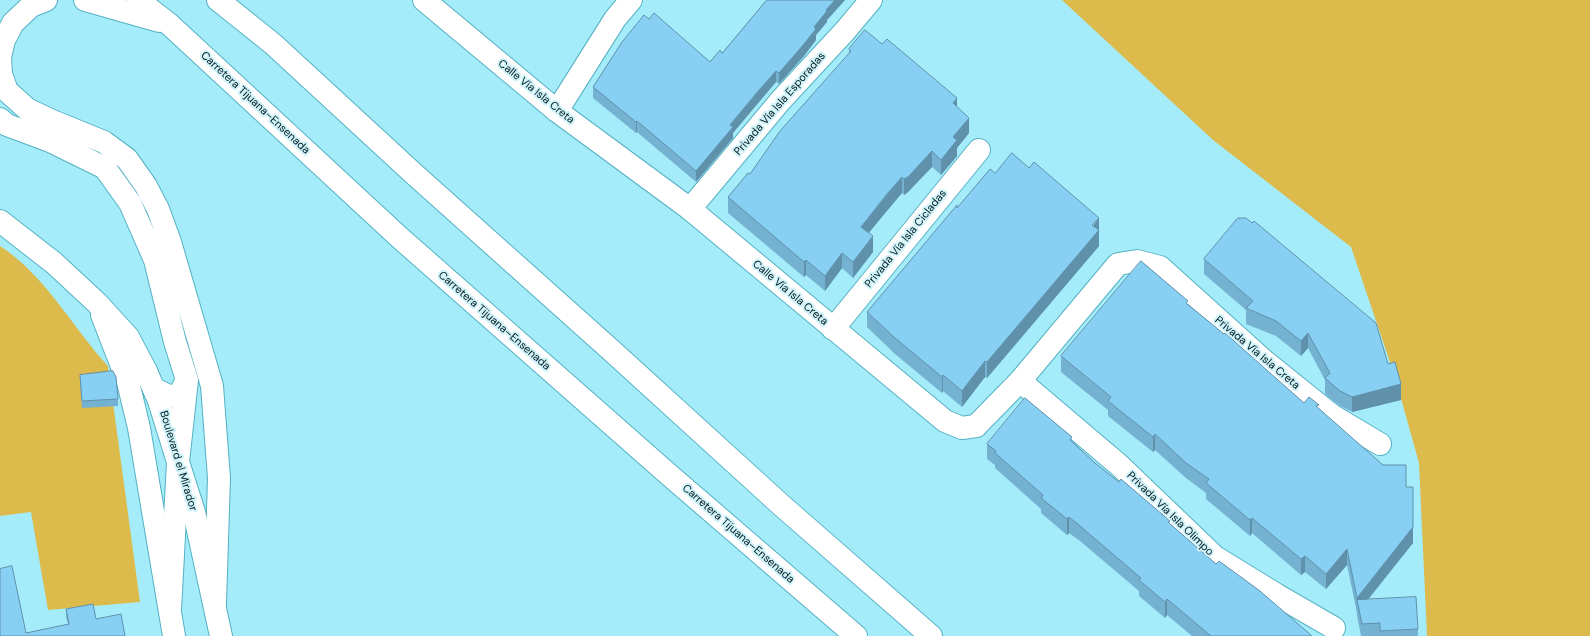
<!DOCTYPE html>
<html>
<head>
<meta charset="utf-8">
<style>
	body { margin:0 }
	canvas { display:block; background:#a4ecfa }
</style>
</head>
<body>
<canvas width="1590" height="636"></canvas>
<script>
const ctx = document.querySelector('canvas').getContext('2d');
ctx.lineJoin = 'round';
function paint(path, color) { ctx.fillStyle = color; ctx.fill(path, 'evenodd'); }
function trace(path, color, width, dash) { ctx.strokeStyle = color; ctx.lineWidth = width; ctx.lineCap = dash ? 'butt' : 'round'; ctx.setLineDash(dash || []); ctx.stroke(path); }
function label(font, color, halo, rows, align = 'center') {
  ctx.font = font + ' "DM Sans",sans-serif'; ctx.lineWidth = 4; ctx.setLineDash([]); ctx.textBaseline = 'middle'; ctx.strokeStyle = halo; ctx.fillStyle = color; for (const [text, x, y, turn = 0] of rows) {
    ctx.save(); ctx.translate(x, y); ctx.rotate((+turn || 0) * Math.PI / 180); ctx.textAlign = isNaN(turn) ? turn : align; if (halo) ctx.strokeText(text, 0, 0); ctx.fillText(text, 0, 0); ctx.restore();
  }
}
const green = new Path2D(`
	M1062 0H1590V636H1427L1419 463 1395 377 1351 247 1213 140Z
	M0 246C46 276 72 327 108 366L140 602 48 610 31 512 0 516Z`);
const street = new Path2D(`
	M557 111 615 19 631 0
	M690 209 781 100 845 31 871 0
	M833 329 979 150
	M1020 381 1119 465 1215 557 1277 595 1334 628
	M976 426 1020 381 1118 264 1137 261 1160 267 1262 359 1308 396 1333 416 1380 444`);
const secondary = new Path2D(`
	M424 0 557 111 690 209 945 421 962 428 976 426
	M0 221 54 263 97 303 128 337 146 371 159 401 178 462 194 512 221 636
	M102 315 128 382 139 428 174 636`);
const highway = new Path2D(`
	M46 0 31 6 13 23 4 40 0 57 1 74 7 91 27 109 50 120 104 142 127 159 146 186 158 209 170 242 212 386 219 478 215 604
	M85 0 159 21
	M138 0 169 24 399 237 667 473 856 636
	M218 0 273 44 414 174 612 351 780 504 931 636
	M0 119 7 125 50 141 105 168 130 203 155 260 175 342 187 380 178 462 170 610
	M154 389 169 396 179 395 187 380`);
const wall = new Path2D(`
	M767 0H845L827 20V22L816 35V40L804 56 779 84 776 82 759 101 733 133V138L696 182 637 132 636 133 593 98V87L649 19 710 62 722 53Z
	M849 49 957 107 969 133 957 148V156L941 175 932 167 908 192 904 195 902 193 887 210 869 233 873 252 853 278 842 268 825 291 806 275 804 277 728 213V197L750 174 849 54Z
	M995 173 1099 233V246L987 378 985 377 962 407 943 391 942 393 895 354 867 327V312L957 208Z
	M1204 259 1388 364 1401 400 1352 412 1340 406 1325 394V380L1308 348 1301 356 1276 336 1246 324V310L1204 274Z
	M1188 304 1304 403 1319 409 1406 487 1413 543 1368 600 1418 629V636H1361L1357 616V613L1347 565 1326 589 1305 572 1301 575 1252 533 1250 536 1206 499V493L1186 478 1155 450 1153 452 1108 416V410L1061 372V356Z
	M80 375 118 399V406L82 408 80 382Z
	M1072 441 1095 463 1170 524 1216 564 1312 636H1192L1167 615 1165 618 1139 596V591L1080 541 1069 533 1067 535 1041 513V509L995 468V465L987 459V444Z
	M66 609 96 619 26 633 68 624 66 617Z`);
const shadedWall = new Path2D(`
	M835 0H845L827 20V22L816 35V40L804 56 779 84V73L826 10Z
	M776 71V82L733 133V138L696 182V171L730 125Z
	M957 98V113L953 103Z
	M969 118V133L957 148V156L941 175V160L953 137Z
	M637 121V132L636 133V122Z
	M932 151V167L908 192 904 195V179Z
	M902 177V193L861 242V227Z
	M1099 218V246L987 378V362Z
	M873 236V252L853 278V262Z
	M842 253V268L825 291V276Z
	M806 260V275L804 277V262Z
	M1308 333V348L1301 356V341Z
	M985 361V377L962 407V391Z
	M943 375V391L942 393V377Z
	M1401 384V400L1352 412V397Z
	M1155 434V450L1153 452V437Z
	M1069 517V533L1067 535V519Z
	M1252 518V533L1250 536V520Z
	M1413 527V543L1359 610 1357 600V613V598Z
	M1347 549V565L1326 589V574Z
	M1305 556V572L1301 575V559Z
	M1167 599V615L1165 618V602Z`);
const building = new Path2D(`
	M767 0H835L826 10 827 11 814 27 816 29 804 44 779 73 776 71 759 90 730 125 733 127 696 171 637 121 636 122 593 87 622 42 644 15 649 19 654 13 710 62 720 50 722 53Z
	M865 30 882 44 887 39 957 98 953 103 969 118 953 137 957 140 941 160 932 151 908 177 904 179 902 177 887 194 861 227 873 236 853 262 842 253 825 276 806 260 804 262 728 197 748 173 750 174 780 131 851 51 849 49Z
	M1012 153 1029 168 1034 162 1099 218 1092 225 1099 230 987 362 985 361 962 391 943 375 942 377 895 338 867 312 957 205V208L990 169 995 173Z
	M1238 218H1246L1252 223 1254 221 1376 323 1388 364 1395 362 1401 384 1352 397 1340 391 1325 378 1330 373 1308 333 1301 341 1276 321 1246 308 1253 301 1204 259Z
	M1141 261 1188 301 1186 303 1224 334 1225 333 1304 403 1309 397 1319 405 1316 406 1383 465H1406V487H1413V527L1357 598 1347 549 1326 574 1305 556 1301 559 1252 518 1250 520 1206 483 1209 479 1186 463 1155 434 1153 437 1108 401 1111 397 1061 356Z
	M113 371 116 377 118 399 82 401 80 375Z
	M1025 398 1072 437 1070 440 1095 463 1119 482 1121 479 1170 521 1168 522 1216 564 1219 561 1260 591 1312 636H1211L1167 599 1165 602 1139 580 1141 578 1080 526 1069 517 1067 519 1041 498 1043 495 995 453 996 451 987 444Z
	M12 566 26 633 69 624 66 609 93 604 96 619 121 614 125 636H0V569Z
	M1416 597 1418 629 1380 631V623L1362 624 1357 600Z`);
const streetNames = [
	["Calle Vía Isla Creta",536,92,39],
	["Carretera Tijuana–Ensenada",255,103,43],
	["Privada Vía Isla Esporadas",780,104,-49],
	["Privada Vía Isla Cicladas",906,239,-51],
	["Calle Vía Isla Creta",790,293,40],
	["Carretera Tijuana–Ensenada",494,321,41],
	["Privada Vía Isla Creta",1257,353,40],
	["Boulevard el Mirador",178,461,73],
	["Privada Vía Isla Olimpo",1170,514,44],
	["Carretera Tijuana–Ensenada",738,534,41]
];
paint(green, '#dcba4c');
trace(street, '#54b1c3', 24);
trace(secondary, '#54b1c3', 24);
trace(highway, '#54b1c3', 24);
trace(street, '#fff', 22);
trace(secondary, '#fff', 22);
trace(highway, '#fff', 22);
paint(wall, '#75b2d2');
paint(shadedWall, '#5f91ab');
paint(building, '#88cff4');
trace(building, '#5f91ab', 1);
label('11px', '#001b20', '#d0f2f9', streetNames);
</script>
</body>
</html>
